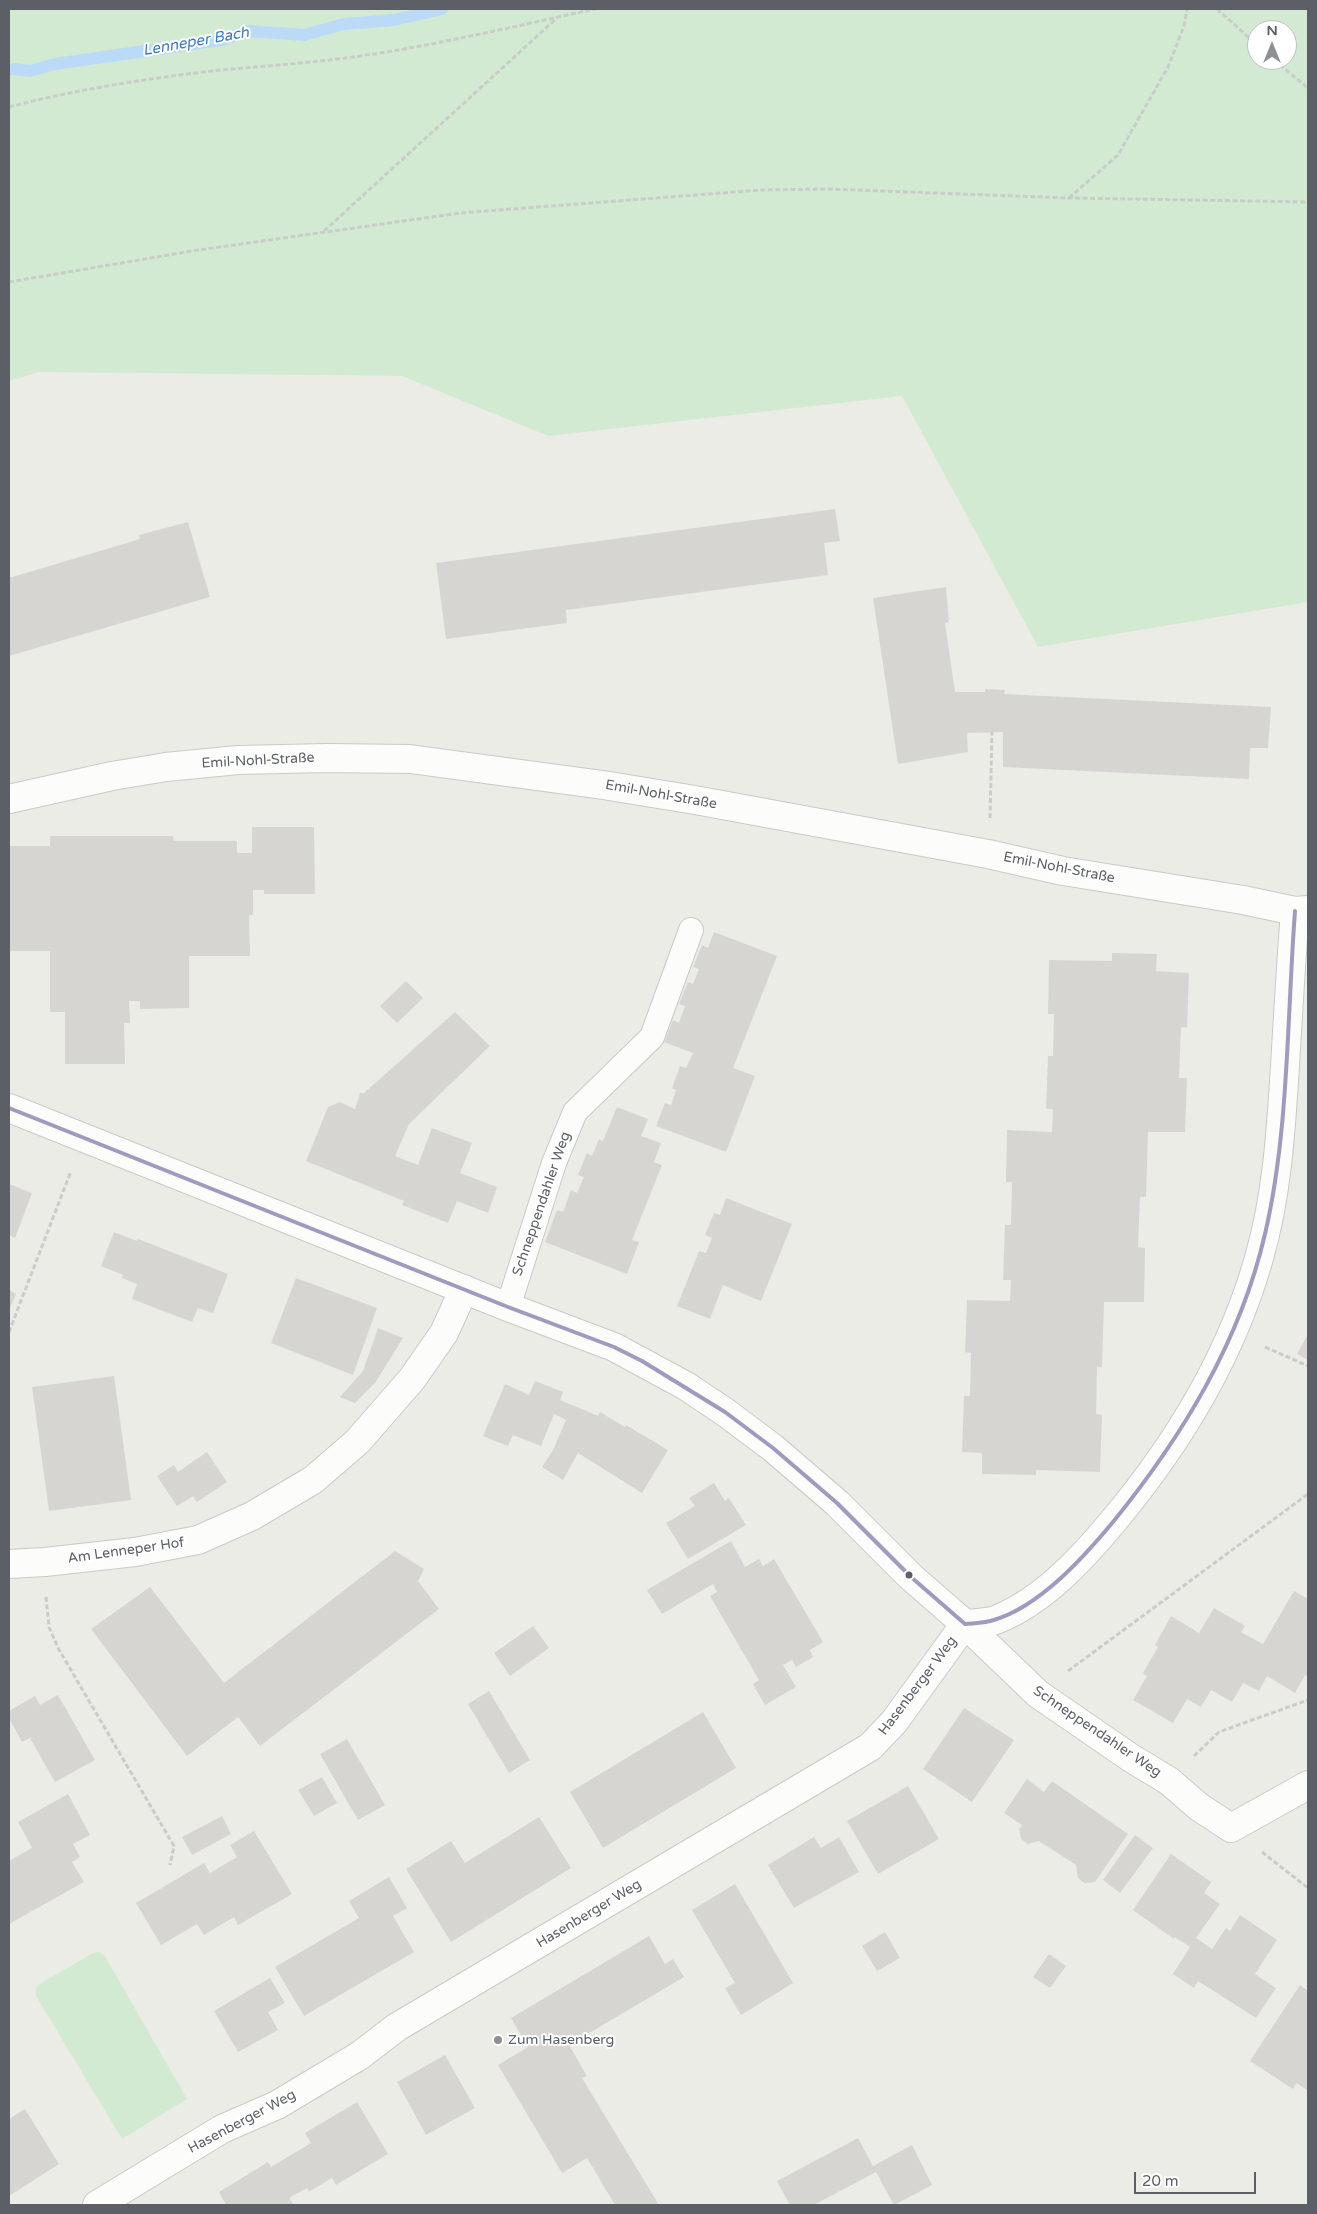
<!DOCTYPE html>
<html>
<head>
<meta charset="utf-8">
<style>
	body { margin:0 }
	#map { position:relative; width:1317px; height:2214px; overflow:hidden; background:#ecece7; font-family:"Varela Round",sans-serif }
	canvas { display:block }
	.frame { position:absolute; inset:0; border:10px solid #5c6066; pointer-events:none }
	.north { position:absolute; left:1247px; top:20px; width:50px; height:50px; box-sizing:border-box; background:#fff; border:1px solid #bebfc2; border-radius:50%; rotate:0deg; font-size:14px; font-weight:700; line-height:20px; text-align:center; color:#5c6066 }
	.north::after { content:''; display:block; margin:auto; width:18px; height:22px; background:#8e9193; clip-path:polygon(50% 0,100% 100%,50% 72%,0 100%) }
	.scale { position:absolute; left:1134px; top:2172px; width:122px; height:22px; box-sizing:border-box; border:2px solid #5c6066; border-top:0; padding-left:6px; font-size:15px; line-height:18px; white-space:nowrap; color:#5c6066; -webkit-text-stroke:4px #fff; paint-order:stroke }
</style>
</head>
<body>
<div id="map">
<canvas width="1317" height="2214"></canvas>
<div class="frame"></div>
<div class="north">N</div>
<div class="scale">20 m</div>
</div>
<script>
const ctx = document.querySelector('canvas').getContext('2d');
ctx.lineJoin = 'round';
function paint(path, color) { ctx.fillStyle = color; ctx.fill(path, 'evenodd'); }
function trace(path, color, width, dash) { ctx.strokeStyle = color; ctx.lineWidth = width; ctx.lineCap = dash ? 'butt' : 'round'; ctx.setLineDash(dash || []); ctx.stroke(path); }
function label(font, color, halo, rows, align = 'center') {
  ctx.font = font + ' "Varela Round",sans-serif'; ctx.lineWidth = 4; ctx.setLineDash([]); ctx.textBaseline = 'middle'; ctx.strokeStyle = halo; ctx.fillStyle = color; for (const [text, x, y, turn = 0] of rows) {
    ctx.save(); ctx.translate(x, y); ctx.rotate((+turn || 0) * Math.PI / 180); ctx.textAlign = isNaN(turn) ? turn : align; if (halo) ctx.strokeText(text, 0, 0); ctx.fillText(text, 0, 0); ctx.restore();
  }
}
const green = new Path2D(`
	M9 9H1308V602L1038 647 902 396 548 436 402 376 39 372 9 381ZM1257 30H1287V60H1257Z
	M99 1952 105 1956 187 2099 122 2139 36 1996 35 1990 38 1985 93 1953Z`);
const stream = new Path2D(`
	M9 70 15 69 30 71 55 64 221 40 248 31 304 35 344 24 394 20 442 9`);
const building = new Path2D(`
	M835 509 840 541 824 543 828 575 566 610 567 623 446 639 436 563Z
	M188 522 210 597 9 656V578L140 539 139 535Z
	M946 587 949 622 945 623 955 692H985V689L1005 690 1004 694 1271 707 1268 748H1250L1249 779 1003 767V732L967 733 968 752 898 764 873 598Z
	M252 827H314L315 894H264V890H253V915H249L250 956H189V1008L140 1009V1001H129L130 1023H124L125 1064H65V1012H50V951H9V846H50V836H173L174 841H237V853H252Z
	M714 932 777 956 733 1068 755 1076 726 1152 656 1126 665 1103 671 1105 676 1090 672 1088 680 1066 686 1068 693 1053 664 1042 673 1020 679 1023 685 1006 679 1004 688 982 693 984 699 969 693 967 702 945 708 948Z
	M1112 953 1157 954 1156 971 1189 973 1187 1027H1181L1179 1078H1187L1185 1132H1148L1146 1197H1140L1138 1247 1145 1248 1144 1302H1104L1102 1367H1097L1096 1414 1102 1415 1100 1472 1036 1470V1475L982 1474V1453L962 1452 964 1396H970L971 1353 965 1352 967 1300 1010 1301 1011 1280H1003L1005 1225H1011L1012 1182H1006L1007 1130 1052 1132 1053 1109H1046L1048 1056H1053L1054 1014H1048L1049 960 1112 961Z
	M406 981 423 998 397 1023 380 1006Z
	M455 1012 490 1046 409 1124 395 1156 418 1165 432 1128 472 1143 460 1173 497 1187 488 1213 457 1201 448 1223 402 1205 404 1201 306 1161 328 1107 340 1102 355 1109 360 1093H364Z
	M617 1107 648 1119 641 1136 661 1143 654 1162 662 1165 632 1240 639 1242 627 1274 545 1242 557 1210 563 1212 571 1190 577 1193 584 1177 578 1175 587 1153 592 1156 599 1139 603 1141Z
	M9 1184 32 1193 15 1238 9 1235Z
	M726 1198 792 1224 761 1301 723 1285 710 1319 677 1306 699 1251 706 1253 712 1238 705 1235 714 1213 720 1215Z
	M114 1232 137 1241 138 1239 228 1274 213 1313 198 1308 192 1322 132 1299 137 1284 122 1278 123 1275 101 1266Z
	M296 1278 377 1308 353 1375 271 1343Z
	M9 1290 16 1294 9 1311Z
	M378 1328 403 1338 375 1383 355 1403 340 1397 363 1371Z
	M1308 1334V1360L1297 1354Z
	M114 1376 131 1500 49 1511 32 1387Z
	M535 1381 563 1392 560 1400 598 1416 600 1412 625 1427 626 1425 668 1450 642 1493 578 1453 563 1480 542 1467 553 1450 566 1420 554 1414 541 1446 513 1435 508 1446 483 1436 505 1384 529 1395Z
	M207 1452 227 1482 197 1502 193 1496 177 1506 157 1476 174 1465 178 1472Z
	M714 1483 725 1501 729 1498 746 1525 688 1559 666 1523 695 1506 689 1498Z
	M731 1541 745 1567 759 1559 763 1566 774 1559 823 1642 810 1650 813 1657 796 1667 792 1660 783 1665 796 1687 765 1705 753 1684 759 1680 710 1596 717 1592 713 1584 662 1614 647 1590Z
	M395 1551 424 1569 418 1581 439 1609 260 1746 238 1717 187 1756 91 1629 150 1587 224 1683Z
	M1294 1591 1308 1599V1677L1305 1675 1295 1693 1267 1676 1259 1691 1243 1683 1232 1702 1211 1690 1201 1707 1187 1699 1173 1723 1133 1700 1147 1676 1143 1673 1158 1647 1155 1645 1171 1616 1199 1633 1214 1608 1245 1626 1241 1632 1263 1644Z
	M533 1626 549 1648 510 1676 494 1653Z
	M489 1691 530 1760 509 1773 468 1704Z
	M58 1695 95 1760 55 1782 30 1738 22 1742 9 1718V1711L35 1696 40 1705Z
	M964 1708 1014 1740 972 1802 923 1769Z
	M703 1712 736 1768 603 1848 570 1792Z
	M347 1739 385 1805 358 1820 320 1754Z
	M322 1777 337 1803 314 1816 298 1790Z
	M1027 1779 1044 1792 1052 1781 1128 1834 1095 1882 1084 1883 1078 1878 1076 1865 1039 1841 1028 1844 1021 1839 1019 1829 1022 1825 1004 1813Z
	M908 1786 939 1839 878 1874 847 1821Z
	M68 1794 90 1835 73 1844 80 1857 72 1862 84 1882 9 1924V1861L32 1848 18 1822Z
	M222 1816 231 1834 192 1855 182 1837Z
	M539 1817 571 1868 451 1942 406 1869 451 1841 465 1863Z
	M254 1831 292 1894 238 1925 234 1917 204 1935 197 1924 161 1945 136 1903 204 1863 210 1873 237 1857 230 1845Z
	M1135 1835 1153 1848 1120 1893 1103 1880Z
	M814 1837 821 1848 839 1837 859 1872 794 1908 768 1865Z
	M1171 1854 1211 1882 1204 1893 1220 1904 1196 1938 1212 1949 1226 1928 1230 1931 1240 1915 1277 1940 1255 1974 1276 1988 1256 2018 1198 1981 1194 1988 1173 1974 1190 1947 1175 1937 1174 1939 1133 1910Z
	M389 1877 407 1908 393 1916 414 1952 304 2016 275 1967 359 1918 349 1901Z
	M735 1884 793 1983 741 2015 725 1988 735 1983 692 1910Z
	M885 1932 900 1958 877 1971 862 1946Z
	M649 1936 665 1964 673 1959 684 1977 569 2045 587 2076 582 2078 659 2205H615L587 2158 562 2173 498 2065 528 2047 511 2018Z
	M1049 1954 1066 1966 1050 1988 1033 1977Z
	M270 1978 285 2003 268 2012 278 2030 238 2052 214 2011Z
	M1300 1985 1308 1991V2091L1297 2083 1293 2089 1250 2061Z
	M445 2055 475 2108 426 2135 397 2082Z
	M357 2102 388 2154 336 2185 332 2178 309 2192 307 2188 289 2198 294 2205H226L219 2192 268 2162 271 2167 311 2143 305 2133Z
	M25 2109 59 2164 9 2196V2119Z
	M858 2138 873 2166 912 2145 932 2185 894 2205 876 2172 814 2205H790L777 2181Z`);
const path = new Path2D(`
	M1217 9 1257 45
	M1274 60 1308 88
	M9 107C78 89 150 78 221 70 265 66 309 63 353 57 434 46 515 26 595 9
	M1069 198 1118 155 1168 67 1184 26 1187 9
	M324 231 557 18
	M9 282 192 251 460 213 761 190 828 189 1068 198 1308 202
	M990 818 992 732
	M9 1332 71 1171
	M1265 1347 1308 1366
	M46 1597 49 1627 58 1648 174 1846 170 1865
	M1068 1671 1308 1494
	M1194 1756 1219 1732 1308 1700
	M1262 1852 1308 1888`);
const service = new Path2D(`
	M508 1307 554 1163 575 1112 652 1037 691 930`);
const minor = new Path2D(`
	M9 799 112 776 166 767 238 760 327 758 410 759 603 785 695 800 988 854 1063 871 1243 900 1295 911 1308 910
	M9 1108 508 1307 614 1347 686 1386 725 1412 773 1448 837 1503 911 1577 965 1624 1038 1694 1131 1758 1169 1781 1199 1807 1231 1828 1308 1785
	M9 1564 45 1562 135 1552 198 1540 252 1516 313 1480 358 1441 412 1379 444 1333 464 1289
	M97 2205 222 2129 277 2105 359 2056 397 2027 870 1747 894 1722 965 1624C975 1623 989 1623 998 1619 1042 1601 1080 1561 1110 1525 1176 1447 1231 1357 1259 1258 1277 1196 1281 1131 1285 1066 1288 1014 1291 963 1295 911`);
const bus1 = new Path2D(`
	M9 1108 508 1307 614 1347 642 1361 725 1412 773 1448 837 1503 911 1577 965 1624
	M965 1624C975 1623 985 1623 994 1620 1040 1606 1083 1558 1113 1522 1182 1437 1240 1342 1265 1234 1289 1132 1287 1016 1295 911`);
const markers = [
	[909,1575,4.5,"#5c6066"],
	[498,2040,5,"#8e9193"]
];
const streetNames = [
	["Emil-Nohl-Straße",258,761,-3],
	["Emil-Nohl-Straße",661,795,10],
	["Emil-Nohl-Straße",1059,868,11],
	["Schneppendahler Weg",542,1204,-71],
	["Am Lenneper Hof",126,1551,-8],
	["Hasenberger Weg",918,1686,-53],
	["Schneppendahler Weg",1097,1732,34],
	["Hasenberger Weg",589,1914,-31],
	["Hasenberger Weg",242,2122,-28]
];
const poiNames = [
	["Zum Hasenberg",508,2040]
];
const waterNames = [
	["Lenneper Bach",196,42,-10]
];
paint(green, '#d3ead2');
trace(stream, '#badaf8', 12);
paint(building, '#d6d5d2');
trace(service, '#c9c9c8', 26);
trace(minor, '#c9c9c8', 30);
trace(path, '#c8cdca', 3, [5, 2.5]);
trace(service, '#fcfcfb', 24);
trace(minor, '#fcfcfb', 28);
trace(bus1, '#a09abe', 4);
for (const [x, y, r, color] of markers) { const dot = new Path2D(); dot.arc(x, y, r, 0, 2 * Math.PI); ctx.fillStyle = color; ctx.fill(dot); trace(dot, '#fff', 2); }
label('14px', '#5c6066', '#fff', streetNames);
label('14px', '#5c6066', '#fff', poiNames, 'left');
label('italic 15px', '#3c77c2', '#fff', waterNames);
</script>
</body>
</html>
